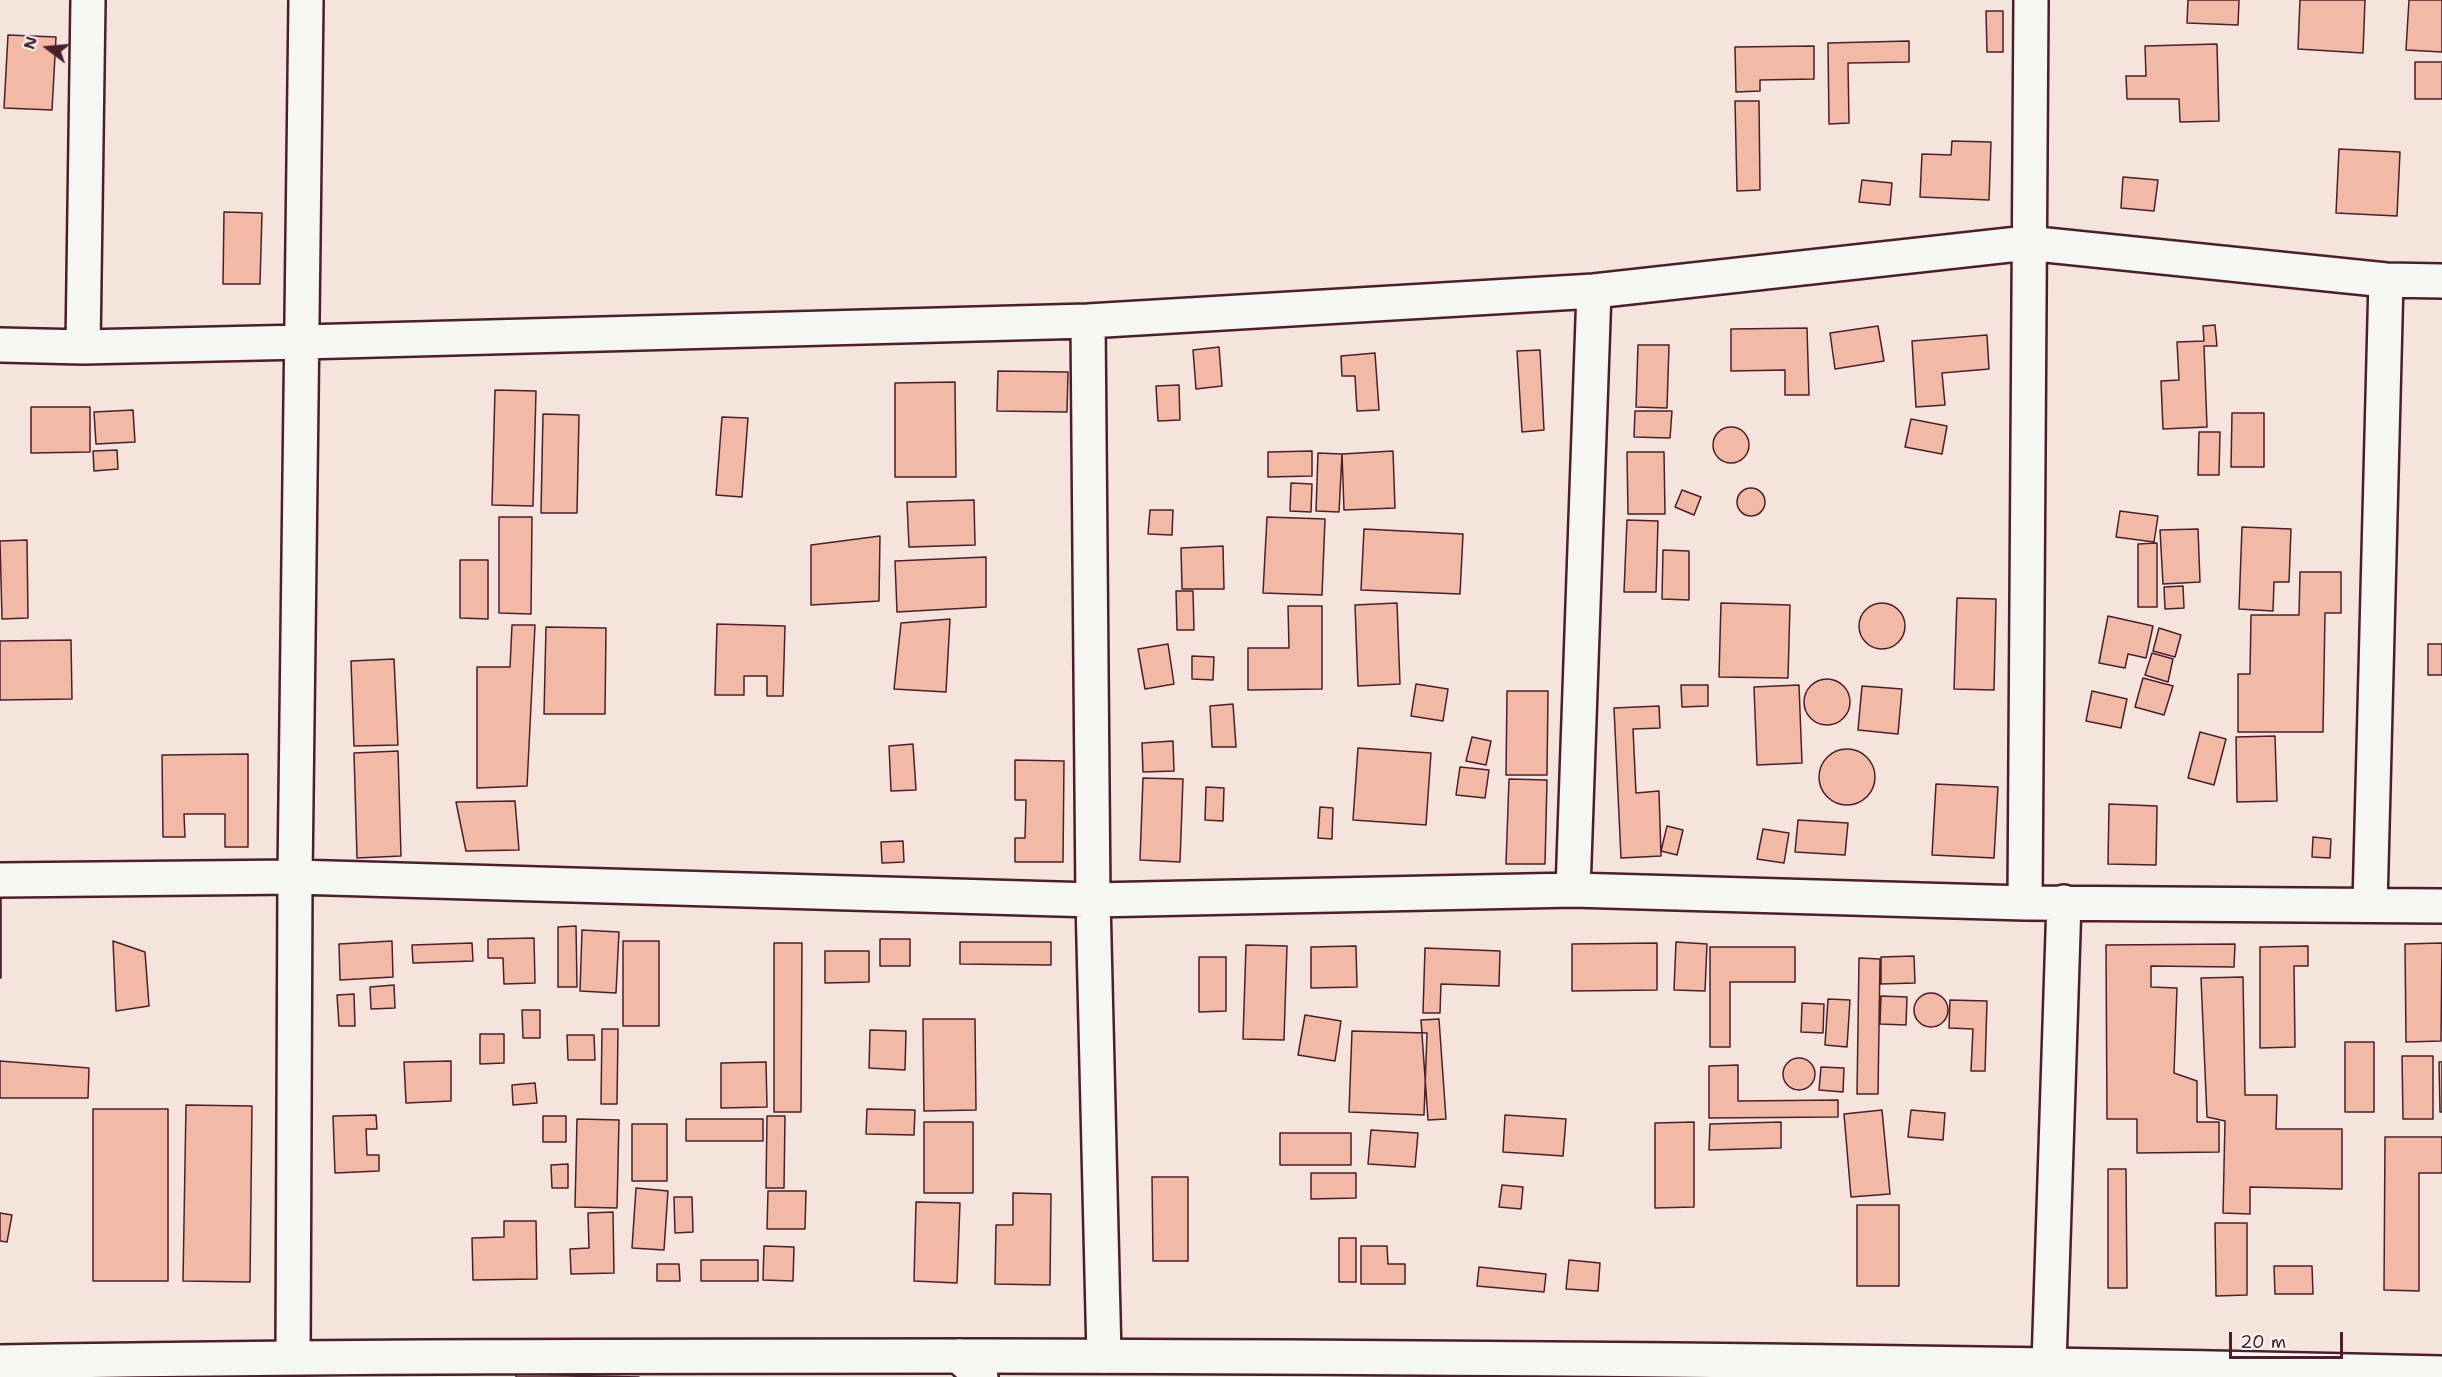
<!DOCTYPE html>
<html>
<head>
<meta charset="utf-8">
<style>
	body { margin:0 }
	#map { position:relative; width:2442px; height:1377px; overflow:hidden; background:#f4e4db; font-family:"Shantell Sans",sans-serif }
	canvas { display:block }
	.north { position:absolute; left:18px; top:18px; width:60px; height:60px; -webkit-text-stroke:4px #f6f6f2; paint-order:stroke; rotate:286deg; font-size:16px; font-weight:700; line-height:24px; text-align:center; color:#4a1f2b }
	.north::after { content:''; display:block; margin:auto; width:21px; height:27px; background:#4a1f2b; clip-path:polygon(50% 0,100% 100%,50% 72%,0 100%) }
	.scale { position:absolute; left:2229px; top:1332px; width:114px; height:27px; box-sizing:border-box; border:3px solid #4a1f2b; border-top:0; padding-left:8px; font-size:18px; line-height:21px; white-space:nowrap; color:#4a1f2b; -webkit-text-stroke:4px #f6f6f2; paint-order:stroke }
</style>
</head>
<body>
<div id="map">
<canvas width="2442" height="1377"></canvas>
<div class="north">N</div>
<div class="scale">20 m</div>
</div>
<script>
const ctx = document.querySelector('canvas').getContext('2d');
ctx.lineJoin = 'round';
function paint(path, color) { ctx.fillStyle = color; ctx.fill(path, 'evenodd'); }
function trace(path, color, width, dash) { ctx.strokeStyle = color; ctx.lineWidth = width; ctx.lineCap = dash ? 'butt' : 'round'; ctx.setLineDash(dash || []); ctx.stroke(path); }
const building = new Path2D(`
	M2188 0H2239L2238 25 2187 23Z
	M2300 0H2365L2363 53 2298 49Z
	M2409 0H2442V52L2406 50Z
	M1986 11H2003V52H1987Z
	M8 35 56 37 52 110 4 108Z
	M1909 41V62L1848 63 1849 123 1829 124 1828 43Z
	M2217 44 2219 121 2180 122 2179 99H2127L2126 76H2146L2145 46Z
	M1814 46V79L1760 80V91L1736 92 1735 47Z
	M2415 62H2442V99H2415Z
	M1735 101H1759L1760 190 1737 191Z
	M1952 141 1991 142 1989 200 1920 197 1922 154 1951 155Z
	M2339 149 2400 152 2397 216 2336 213Z
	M2123 177 2158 180 2154 211 2121 208Z
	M1862 180 1892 183 1890 205 1859 202Z
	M224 212 262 213 260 284H223Z
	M2215 325 2217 346H2204L2207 427 2163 429 2161 381 2179 380 2177 342 2204 341 2203 326Z
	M1878 326 1884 361 1835 369 1830 333Z
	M1807 328 1809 395H1785V370L1731 371V329Z
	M1987 335 1989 369 1942 373 1945 405 1916 407 1912 341Z
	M1638 345H1669L1667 408 1636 407Z
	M1219 347 1222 386 1196 389 1193 350Z
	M1540 350 1544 430 1522 432 1517 351Z
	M1375 353 1379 410 1357 411 1355 376H1342L1341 356Z
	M998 371 1068 372 1067 412 997 411Z
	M955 382 956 477H895V383Z
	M1179 385 1180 420 1158 421 1156 386Z
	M495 390 536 391 533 506 492 505Z
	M31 407H90V452L31 453Z
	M133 410 135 442 96 444 94 412Z
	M1635 411H1672L1670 438 1634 437Z
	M2232 413H2264V467H2231Z
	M543 414 579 415 577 513H541Z
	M722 417 748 418 742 497 716 495Z
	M1911 419 1947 426 1942 454 1905 447Z
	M1713 445a18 18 0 1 1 36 0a18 18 0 1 1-36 0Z
	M2199 432H2220L2219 475H2198Z
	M117 450 118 469 94 471 93 451Z
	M1312 451V476L1268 477V452Z
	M1393 451 1395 508 1344 510 1342 454Z
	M1627 452H1664L1665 514H1628Z
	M1318 453 1342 454 1339 512 1316 511Z
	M1291 483 1312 484 1311 512 1290 511Z
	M1737 502a14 14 0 1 1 28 0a14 14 0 1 1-28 0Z
	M1682 490 1701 497 1694 515 1675 507Z
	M974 500 975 545 909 547 907 502Z
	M1150 510H1173L1172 535 1148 534Z
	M2120 511 2158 516 2154 542 2116 537Z
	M499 517H532L531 614 499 613Z
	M1267 517 1325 519 1322 595 1263 593Z
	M1627 520 1658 521 1656 592H1624Z
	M2242 527 2291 529 2289 582H2274L2273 611 2239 609Z
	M1364 529 1463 534 1460 594 1361 590Z
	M2198 529 2200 582 2163 584 2160 530Z
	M880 536 879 601 811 605V545Z
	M27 540 28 618 2 619 0 541Z
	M2157 543V607H2138V544Z
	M1223 546 1224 589H1182L1181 548Z
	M1663 550 1689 551V600L1662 599Z
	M986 557V607L897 612 895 561Z
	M460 560H488V619L460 618Z
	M2300 572H2341V613H2325L2323 732H2238V674H2250L2251 615H2299Z
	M2183 586 2184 608 2165 609 2164 587Z
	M1176 591H1193L1194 630H1177Z
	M1957 598 1996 599 1994 690 1954 689Z
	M1397 603 1400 684 1358 686 1355 605Z
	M1721 603 1790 605 1788 678 1719 677Z
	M1859 626a23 23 0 1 1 46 0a23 23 0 1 1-46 0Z
	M1288 606H1322V689L1248 690V648H1289Z
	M2108 616 2153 626 2146 658 2128 654 2125 668 2099 663Z
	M950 619 946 692 894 689 901 623Z
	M717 624 785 626 783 696H767V676H744V695H715Z
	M512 625H535L527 786 477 788V667H510Z
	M546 627 606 628 605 714H544Z
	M2159 628 2181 635 2175 657 2153 651Z
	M71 640 72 699 0 700V641Z
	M1168 644 1174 684 1145 689 1138 649Z
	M2428 644H2442V675H2428Z
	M2152 653 2173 659 2168 682 2145 675Z
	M1192 656 1214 657 1213 680 1192 679Z
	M394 659 398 745 354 746 351 661Z
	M2143 678 2173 686 2164 715 2135 707Z
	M1804 702a23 23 0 1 1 46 0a23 23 0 1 1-46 0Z
	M1416 684 1448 689 1443 721 1411 716Z
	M1681 685H1708V706L1682 707Z
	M1799 685 1802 763 1757 765 1754 687Z
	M1862 686 1902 689 1898 734 1858 730Z
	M1507 691H1548L1547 775H1506Z
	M2092 691 2127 699 2121 728 2086 721Z
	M1233 704 1236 747H1212L1210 706Z
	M1659 706 1660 728 1633 729 1636 793 1659 791 1661 856 1621 858 1614 708Z
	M2200 732 2226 739 2214 785 2188 778Z
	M2275 736 2277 801 2237 802 2236 737Z
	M1472 737 1491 741 1486 765 1466 761Z
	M1173 741 1174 771 1143 772 1142 743Z
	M913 744 916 790 891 791 889 746Z
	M1358 748 1431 753 1426 825 1353 820Z
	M1819 777a28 28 0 1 1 56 0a28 28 0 1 1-56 0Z
	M398 751 401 856 357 858 354 753Z
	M248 754V847H225V814H184L185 837H163L162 755Z
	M1015 760 1064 761 1063 862H1015V838H1025L1026 800H1015Z
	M1460 767 1489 770 1485 798 1456 795Z
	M1143 778 1183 779 1180 862 1140 860Z
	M1509 779 1547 780 1545 864H1506Z
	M1936 784 1998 787 1994 858 1932 855Z
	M1206 787 1224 788 1223 821 1205 820Z
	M515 801 519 850 466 851 456 802Z
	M2109 804 2157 806 2156 865 2108 864Z
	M1320 807 1333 808 1332 839 1318 838Z
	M1798 820 1848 823 1845 855 1795 852Z
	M1667 826 1683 830 1677 855 1661 851Z
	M1763 829 1789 833 1784 863 1757 859Z
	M2313 837 2331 839 2330 858 2312 857Z
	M903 841 904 862 882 863 881 842Z
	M0 893H1V978H0Z
	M576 926 577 987H558V927Z
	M582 930 619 932 616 993 580 991Z
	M534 938 535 983 504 984 503 958H488V939Z
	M880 939H910V966H880Z
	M113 941 145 952 149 1006 116 1011Z
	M392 941 393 977 340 980 339 944Z
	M623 941H659V1026H623Z
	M960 942H1051V965L960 964Z
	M1676 942 1707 944 1705 991 1674 990Z
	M472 943 473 961 413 963 412 945Z
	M774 943H802L801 1112H774Z
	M1657 943V990L1572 991V944Z
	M2442 943 2441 1041 2406 1042 2405 944Z
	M2235 944 2234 967 2151 966V987L2177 988 2174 1073 2197 1081V1122H2219V1152L2137 1153V1119H2107L2106 945Z
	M1246 945 1287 946 1284 1040 1243 1039Z
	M1356 946 1357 987 1311 988V947Z
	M2308 946V966H2294L2295 1047 2260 1048V947Z
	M1710 947H1795V982H1730V1047H1710Z
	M1425 948 1500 951 1499 986 1441 984 1440 1013H1423Z
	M825 951H869V982L825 983Z
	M1914 956 1915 983 1881 984V957Z
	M1199 957H1226V1011L1199 1012Z
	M1859 958 1880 959 1878 1094H1857Z
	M2243 977 2245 1095H2277L2276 1129H2342V1189L2250 1187V1214L2223 1213 2225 1121 2207 1117 2201 978Z
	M394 985 395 1008 371 1009 370 987Z
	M1914 1010a17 17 0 1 1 34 0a17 17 0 1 1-34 0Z
	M354 994 355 1026H339L337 995Z
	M1881 996 1907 997 1906 1025 1880 1024Z
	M1828 999 1850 1000 1847 1047 1825 1045Z
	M1950 1000 1987 1001 1985 1071H1971L1973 1029 1949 1028Z
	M1802 1003 1824 1004 1823 1033 1801 1032Z
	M522 1010H540V1038H523Z
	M1305 1015 1341 1021 1335 1061 1298 1055Z
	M923 1019H975L976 1110 924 1111Z
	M1439 1019 1446 1119 1428 1120 1421 1020Z
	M602 1029H618L617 1104H601Z
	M870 1030 906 1031 905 1070 869 1068Z
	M1352 1031 1427 1033 1424 1115 1349 1112Z
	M480 1034H504V1063L480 1064Z
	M567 1035H594L595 1060H568Z
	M2345 1042H2374V1112H2345Z
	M2402 1056H2433V1119H2403Z
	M1783 1074a16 16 0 1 1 32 0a16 16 0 1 1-32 0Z
	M0 1061 89 1068 88 1098H0Z
	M451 1061V1101L406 1103 404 1062Z
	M766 1062 767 1107 721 1108V1063Z
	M2439 1062H2442V1112H2440Z
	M1738 1065V1101L1838 1100V1117L1709 1118V1066Z
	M1821 1067 1844 1068 1843 1092 1819 1090Z
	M535 1083 537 1103 513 1105 512 1085Z
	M186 1105 252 1106 250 1282 183 1281Z
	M93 1109H168V1281H93Z
	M867 1109 915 1110 914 1135 866 1134Z
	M1882 1110 1890 1194 1851 1197 1844 1114Z
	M1911 1110 1945 1113 1943 1140 1908 1137Z
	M376 1115 377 1129H366L367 1155H379V1171L335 1173 333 1116Z
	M1505 1115 1566 1119 1563 1156 1503 1152Z
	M543 1116H566V1142H543Z
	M767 1116H785L784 1188H766Z
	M577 1119 619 1120 617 1208 575 1207Z
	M686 1119H763V1141H686Z
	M924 1122H973V1193H924Z
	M1694 1122V1207L1655 1208V1123Z
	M1781 1122V1148L1709 1150 1710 1124Z
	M632 1124H667V1181H632Z
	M1371 1130 1418 1133 1415 1167 1368 1164Z
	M1280 1133H1351V1165H1280Z
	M2385 1137H2442V1173H2419V1291L2384 1290Z
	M568 1164V1188H552L551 1165Z
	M2108 1169H2126L2127 1288H2108Z
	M1311 1173H1356V1198L1311 1199Z
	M1152 1177H1188V1261H1153Z
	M1502 1185 1523 1187 1521 1209 1499 1207Z
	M636 1188 668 1191 664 1250 632 1248Z
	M768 1191H806L805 1229H767Z
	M1013 1193 1051 1194 1050 1285 995 1284 996 1225H1013Z
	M674 1197H692L693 1232 675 1233Z
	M916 1202 960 1203 957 1283 914 1281Z
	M1857 1205H1899V1286H1857Z
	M613 1212 614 1273 571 1274 570 1249 589 1248 588 1213Z
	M0 1213 12 1215 7 1242 0 1241Z
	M504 1221H536L537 1279 473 1280 472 1238 504 1237Z
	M2215 1223H2247V1295L2216 1296Z
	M1339 1238H1356V1282H1339Z
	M764 1246 794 1247 793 1281 763 1280Z
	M1361 1246H1387L1388 1264H1405V1284H1361Z
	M701 1260H758V1281H701Z
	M1569 1260 1600 1263 1598 1291 1566 1289Z
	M657 1264H679L680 1281H657Z
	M2274 1266H2312L2313 1294H2275Z
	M1479 1267 1546 1274 1544 1292 1477 1286Z
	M516 1374 639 1377H516Z`);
const minor = new Path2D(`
	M1088 321 1093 900 1104 1356
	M0 345 83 347 303 342 1088 321 1594 291 2027 243 2386 280 2442 281
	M83 347 88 0
	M0 880 295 877 1093 900 1573 890 2025 903 2442 906
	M1573 890 1594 291
	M2025 903 2031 0
	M2370 905 2386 280
	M293 1356 295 877 306 0
	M959 1356 981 1377
	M2049 1364 2064 902`);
const tertiary = new Path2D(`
	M0 1362C327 1356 654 1356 982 1356 1469 1357 1955 1361 2442 1373`);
paint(building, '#f1b9a6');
trace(building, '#4a1f2b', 1.5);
trace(minor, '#4a1f2b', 38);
trace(tertiary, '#4a1f2b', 38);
trace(minor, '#f6f6f2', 33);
trace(tertiary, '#f6f6f2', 33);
</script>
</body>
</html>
